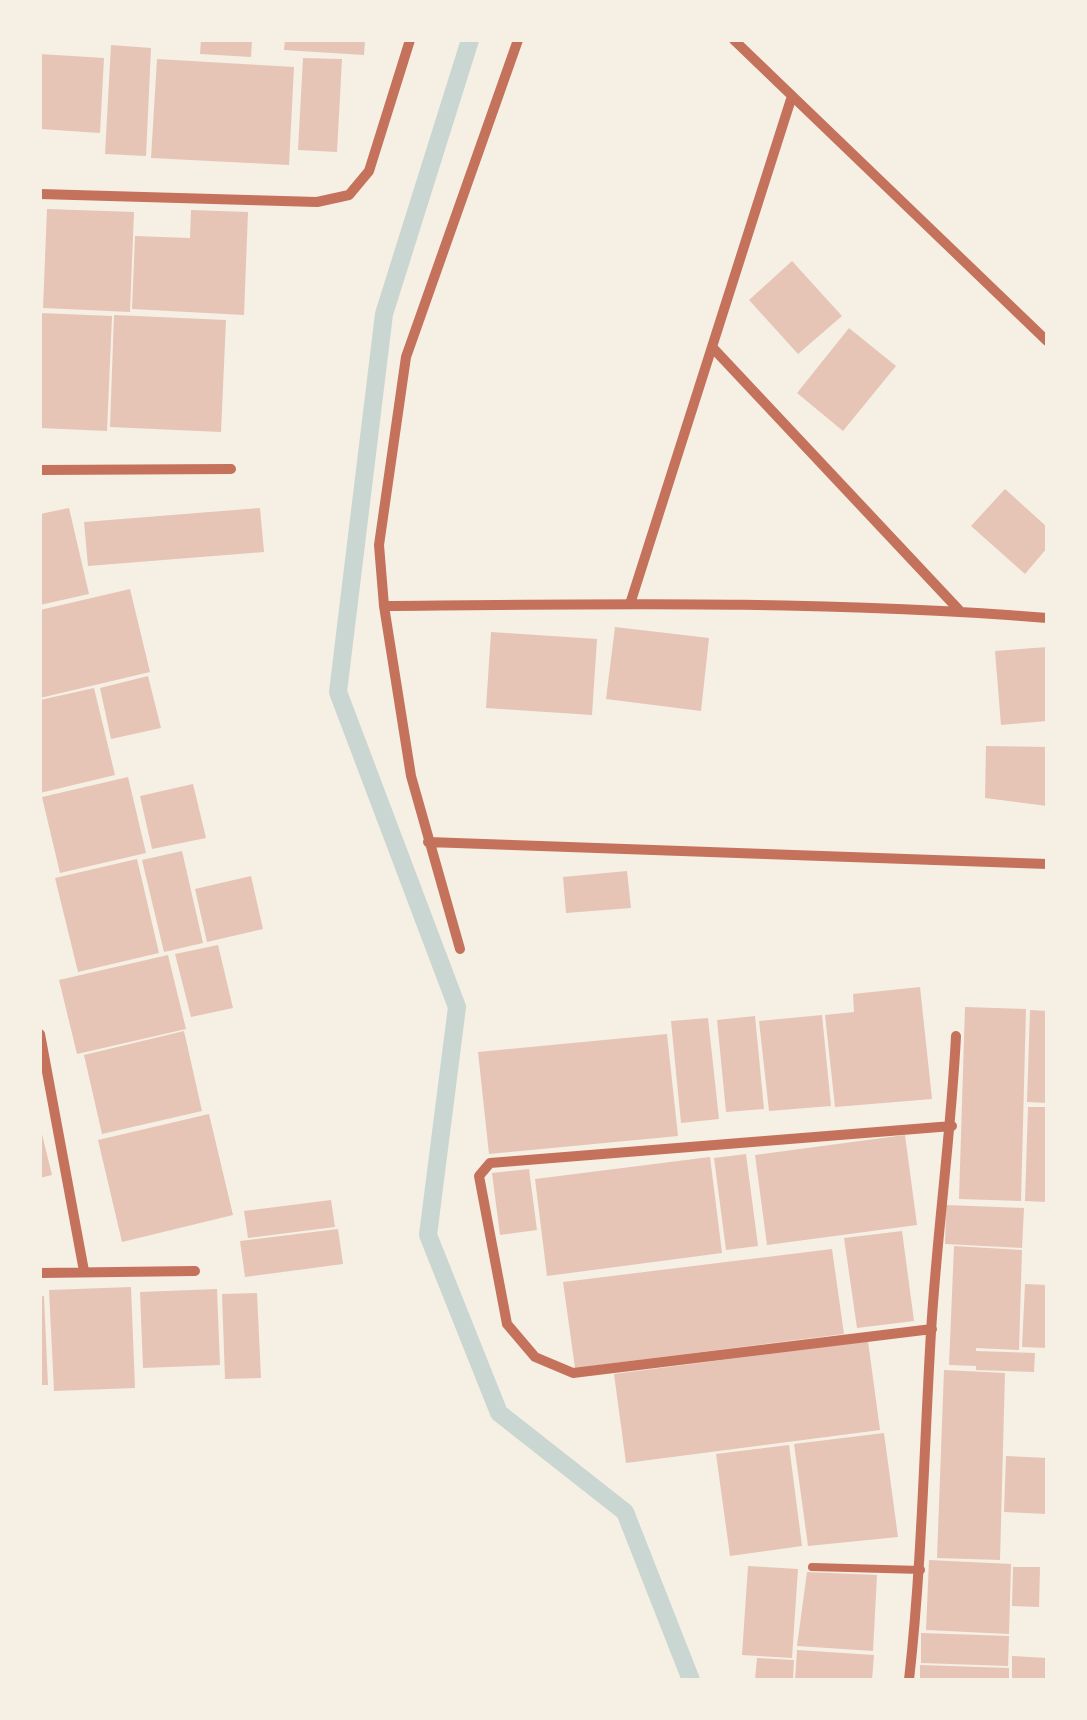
<!DOCTYPE html>
<html>
<head>
<meta charset="utf-8">
<style>
	body { margin:0 }
	#map { position:relative; width:1087px; height:1720px; overflow:hidden; background:#f6efe4; font-family:Signika,sans-serif }
	canvas { display:block }
	.frame { position:absolute; inset:0; border:42px solid #f6efe4; pointer-events:none }
</style>
</head>
<body>
<div id="map">
<canvas width="1087" height="1720"></canvas>
<div class="frame"></div>
</div>
<script>
const ctx = document.querySelector('canvas').getContext('2d');
ctx.lineJoin = 'round';
function trace(path, color, width, dash) { ctx.strokeStyle = color; ctx.lineWidth = width; ctx.lineCap = dash ? 'butt' : 'round'; ctx.setLineDash(dash || []); ctx.stroke(path); }
function paint(path, color) { ctx.fillStyle = color; ctx.fill(path, 'evenodd'); }
const stream = new Path2D(`
	M470 40 384 314 338 692 457 1007 428 1235 499 1413 625 1512 691 1680`);
const building = new Path2D(`
	M201 40H252L251 57 200 54Z
	M285 40H365L364 55 284 50Z
	M111 45 151 48 146 156 105 154Z
	M40 54 104 58 100 133 40 129Z
	M303 58 342 59 337 152 298 150Z
	M157 59 294 67 289 165 151 158Z
	M47 209 134 212 130 312 43 308Z
	M191 210 248 212 244 315 132 309 135 236 190 238Z
	M792 261 842 316 798 354 749 300Z
	M40 313 112 316 107 431 40 428Z
	M114 315 226 320 221 432 110 427Z
	M849 328 896 366 843 431 797 393Z
	M1005 489 1047 527V548L1025 574 971 526Z
	M69 508 89 594 40 605V514Z
	M260 508 264 552 88 566 84 522Z
	M130 589 150 672 40 698V610Z
	M615 627 709 638 701 711 606 699Z
	M491 632 597 639 592 715 486 708Z
	M1047 647V721L1001 725 995 651Z
	M148 676 161 728 111 739 100 688Z
	M94 688 115 775 40 793V700Z
	M986 746 1047 747V806L985 798Z
	M128 777 146 853 60 873 42 797Z
	M193 784 206 838 152 849 140 796Z
	M182 851 203 943 164 952 142 860Z
	M137 859 159 953 78 972 55 878Z
	M627 871 631 908 566 913 563 877Z
	M251 876 263 929 207 942 195 889Z
	M218 945 233 1008 191 1017 175 954Z
	M168 955 186 1029 77 1054 59 980Z
	M920 987 932 1099 835 1107 825 1015 854 1012 853 994Z
	M965 1007 1026 1009 1021 1201 959 1199Z
	M1030 1010 1047 1011V1103L1027 1102Z
	M822 1015 831 1106 769 1111 759 1021Z
	M755 1016 764 1109 726 1112 717 1020Z
	M708 1018 719 1119 681 1123 671 1021Z
	M184 1031 202 1111 102 1134 84 1055Z
	M667 1034 678 1136 489 1154 478 1052Z
	M1028 1107H1047V1202L1025 1201Z
	M209 1114 233 1215 122 1242 98 1140Z
	M41 1130 52 1175 40 1178V1131Z
	M905 1135 917 1225 767 1245 755 1155Z
	M746 1154 758 1246 726 1250 714 1158Z
	M710 1157 722 1253 547 1276 535 1179Z
	M529 1169 537 1230 500 1235 492 1173Z
	M331 1200 335 1227 248 1238 244 1211Z
	M946 1205 1024 1208 1022 1248 945 1244Z
	M338 1229 343 1264 245 1277 240 1241Z
	M902 1231 914 1321 857 1328 844 1238Z
	M954 1246 1022 1250 1019 1350 976 1348V1351L1035 1353 1034 1372 976 1370V1366L949 1365Z
	M832 1249 844 1334 575 1368 563 1282Z
	M1025 1284 1047 1285V1348L1022 1347Z
	M131 1287 135 1388 54 1391 49 1290Z
	M217 1289 220 1365 143 1368 140 1292Z
	M257 1293 261 1378 225 1379 222 1294Z
	M40 1296H44L48 1385H40Z
	M868 1341 880 1430 626 1463 614 1374Z
	M944 1370 1005 1373 1000 1560 937 1558Z
	M884 1433 898 1537 808 1546 794 1444Z
	M789 1445 802 1546 730 1556 716 1454Z
	M1006 1456 1047 1458 1046 1514 1004 1512Z
	M929 1560 1011 1564 1009 1634 926 1630Z
	M748 1566 798 1569 792 1658 742 1655Z
	M1013 1567H1040L1039 1607 1012 1606Z
	M807 1572 877 1575 873 1651 797 1646Z
	M921 1633 1009 1636 1008 1666 921 1663Z
	M797 1650 874 1655 872 1680H795Z
	M1012 1656 1047 1658V1680H1012Z
	M757 1658 794 1660 793 1680H755Z
	M920 1665 1009 1668V1680H920Z`);
const service = new Path2D(`
	M812 1567 921 1570`);
const minor = new Path2D(`
	M734 40 1047 341
	M40 194 317 202 349 195 369 171 410 40
	M712 347 959 610
	M40 470 231 469
	M630 604 792 96
	M384 606C605 604 827 600 1047 618
	M428 842 1047 864
	M460 949 411 776 384 606 379 545 406 357 518 40
	M40 1034 84 1271
	M40 1273 195 1271
	M932 1329 573 1373 535 1357 507 1324 479 1176 490 1163 952 1126
	M909 1680C922 1564 924 1448 931 1332 937 1233 951 1135 956 1036`);
trace(stream, '#c9d6d2', 18);
paint(building, '#e6c5b7');
trace(service, '#c5725c', 8);
trace(minor, '#c5725c', 10);
</script>
</body>
</html>
